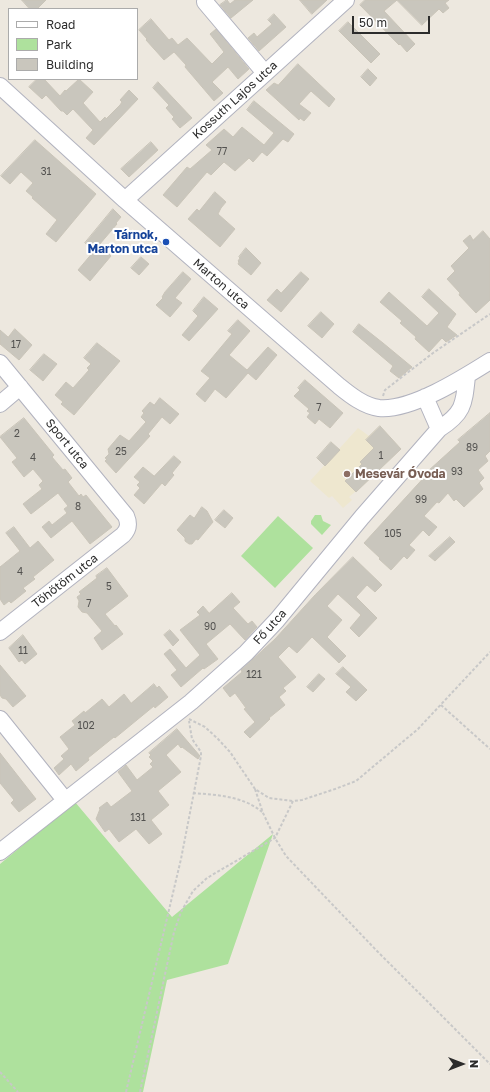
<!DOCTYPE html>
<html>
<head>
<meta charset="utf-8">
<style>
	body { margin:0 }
	#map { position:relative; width:490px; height:1092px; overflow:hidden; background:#ede8df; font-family:"Golos Text",sans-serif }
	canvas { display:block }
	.legend { position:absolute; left:8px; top:8px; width:130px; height:72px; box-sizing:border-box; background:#fff; border:1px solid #ababab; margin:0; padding:5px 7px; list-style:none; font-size:12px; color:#2c2c2c }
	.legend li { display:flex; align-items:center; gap:8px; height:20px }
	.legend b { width:20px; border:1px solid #ababab }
	.north { position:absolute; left:442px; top:1044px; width:40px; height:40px; -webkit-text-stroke:3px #fff; paint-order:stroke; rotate:90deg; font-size:11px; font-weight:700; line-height:16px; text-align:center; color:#2c2c2c }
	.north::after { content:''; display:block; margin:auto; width:14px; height:18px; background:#2c2c2c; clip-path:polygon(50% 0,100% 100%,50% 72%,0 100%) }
	.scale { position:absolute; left:352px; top:16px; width:78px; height:18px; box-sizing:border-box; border:2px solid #2c2c2c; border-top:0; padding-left:5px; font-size:12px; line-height:14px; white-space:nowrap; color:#2c2c2c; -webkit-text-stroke:3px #fff; paint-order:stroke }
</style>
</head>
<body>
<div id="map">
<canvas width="490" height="1092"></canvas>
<ul class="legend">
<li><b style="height:5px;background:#fff"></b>Road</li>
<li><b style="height:11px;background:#aee19d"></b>Park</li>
<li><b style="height:11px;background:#c9c6bd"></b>Building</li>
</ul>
<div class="north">N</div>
<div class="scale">50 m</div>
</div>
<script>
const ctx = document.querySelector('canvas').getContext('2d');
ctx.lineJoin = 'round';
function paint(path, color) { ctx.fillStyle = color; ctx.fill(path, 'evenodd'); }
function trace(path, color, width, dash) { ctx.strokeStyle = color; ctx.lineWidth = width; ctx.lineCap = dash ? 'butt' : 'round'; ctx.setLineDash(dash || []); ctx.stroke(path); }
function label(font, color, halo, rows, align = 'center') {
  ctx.font = font + ' "Golos Text",sans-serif'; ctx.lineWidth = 4; ctx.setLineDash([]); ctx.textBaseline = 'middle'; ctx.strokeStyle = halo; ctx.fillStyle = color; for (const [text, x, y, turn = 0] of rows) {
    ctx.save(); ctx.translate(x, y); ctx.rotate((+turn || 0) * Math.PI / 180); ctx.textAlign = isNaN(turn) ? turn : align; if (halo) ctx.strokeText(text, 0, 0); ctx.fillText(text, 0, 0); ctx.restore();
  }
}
const education = new Path2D(`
	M380 426 401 449 356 492H355L349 497 352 500 343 508 332 496 329 498 310 481 358 428 369 436Z`);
const green = new Path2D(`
	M315 515H321L323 521 331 525 322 535 311 524V521Z
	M278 516 313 548 275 588 241 556Z
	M75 802 172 917 273 834 228 964 167 980 143 1092H0V864Z`);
const building = new Path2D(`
	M22 0H46L37 9H30Z
	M227 0 230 4 235 0H253L231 18 220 5Z
	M300 0H327L312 14Z
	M365 0H397L384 11 415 44 407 52 400 44 399 45 360 5Z
	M397 0H449L445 3 449 8 443 13 439 9 422 25Z
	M274 14 286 27 259 51 248 38 254 33 257 37 272 24 268 20Z
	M151 19 169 40 172 38 178 45 187 38 212 64 224 52 210 34 216 29 249 69 238 79 228 67 212 82 223 93 214 101 185 67 186 65 174 52 164 60 146 40 147 39 139 30Z
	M348 22 380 54 371 63 339 31Z
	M298 64 335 99 329 107 311 91 299 104 311 113 304 121 300 118 299 120 266 90 274 83 278 85Z
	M368 69 377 78 370 86 361 77Z
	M37 79H44L60 96 65 90 66 91 79 79 93 92 83 103 100 122 105 117 106 119 120 105 122 102 120 100 129 90 138 99 94 145 86 138 93 130 73 109 67 115 63 111H61L46 95 42 99 29 87Z
	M158 82 192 118 180 128 172 119 174 117 166 108 169 105 153 88Z
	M254 101 294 134 288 142 283 139 267 156 262 152 253 162 249 158 235 171 224 162 211 175 207 172 177 207 163 195 187 167 190 169 212 150 206 145 224 129 233 137 242 127 264 145 274 133 247 110Z
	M35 140 96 194 56 242 46 234 57 220 32 198 33 197 26 191 33 183 21 172 10 184 1 176Z
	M151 142 158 150 129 177 121 169Z
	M215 192 226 202 221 208 218 214 235 229 220 247 188 219 197 209 199 211Z
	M113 209 121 217 116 223 117 224 99 245 111 256 90 281 78 270 94 251 85 243Z
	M483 231 490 239V300L476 313 459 295 460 293 447 279 455 271 451 266 469 248 463 241 470 235 473 240Z
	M246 248 261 263 251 275 238 264 239 262 238 261 240 258 239 257Z
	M141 257 149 264 139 275 131 268Z
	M183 272 191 279 175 298 182 303 170 317 156 305 163 298 162 297 165 292Z
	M301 272 309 279 281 312 267 300 277 289 281 293Z
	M429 289 456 314 447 327 457 335 446 342 442 338 429 352 415 339 416 337 400 323 402 321 380 302 389 292 427 326 439 313 422 297Z
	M204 297 218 309 189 341 182 335 198 316 193 311Z
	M321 312 334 324 322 338 308 326Z
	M238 320 250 331 229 355 247 370 268 347 277 355 256 380 248 373 226 398 215 389 205 402 196 394 210 378 201 371 232 334 228 331Z
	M359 324 383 343 412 367 399 378 390 371 393 366 353 332Z
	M15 329 32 345 19 360 0 344V330L8 337Z
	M97 343 120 361 74 415 61 404 63 402 55 395 66 382 73 388 89 370 87 368 91 364 84 358Z
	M44 354 57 364 43 381 30 370Z
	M305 380 343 413 330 428 319 419 315 424 307 417 310 413 307 411 309 409 294 396 300 390 298 388Z
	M160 398 179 414 170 424 162 417 148 434 150 436 116 473 105 461 107 459 105 458 109 454 108 449 120 435 129 441 146 422 141 417 144 413 142 411 150 402 154 405Z
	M490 413V451L485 456 488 461 478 470 484 478 479 483 483 489 464 507 456 499 454 501 448 493 439 503 437 502 424 516 437 527 429 536 423 530 409 545 415 550 407 559 404 556 391 570 379 559 380 558 364 543 429 472 428 471 460 442 458 440Z
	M24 418 54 455 52 457 63 470 65 469 72 478 68 482 79 496 81 494 83 497 86 495 112 527 90 544 72 521 51 538 42 527 49 521 52 525 67 513 64 509 68 506 58 493 31 514 23 504 42 489 39 485 43 481 33 469 24 477 12 462 17 458 0 437Z
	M380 426 401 449 356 492 345 481 362 464 360 462 374 448 366 440Z
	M331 442 340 450 325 466 317 458Z
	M174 456 181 462 172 473 174 475 165 486 162 483 144 504 134 495 140 488 137 485 140 482 134 477 143 467 154 476Z
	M202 507 207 511 213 522 198 540 196 539 192 544H189L185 541V538L177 530 190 515 194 518Z
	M224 510 233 518 225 528 215 520Z
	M14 527 30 548 38 541 54 560 33 577 35 579 23 588 26 591 11 603 9 601 4 605 0 599V567L20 551 6 533Z
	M450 537 455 542 435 561 429 556Z
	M353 557 382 585 375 592 367 585 356 597 377 618 359 637 350 628 361 615 338 594 327 606 342 620 327 637 346 656 339 663 312 637 297 653 289 646 278 657 296 677 283 688 286 691 279 697 285 705 269 718 270 719 250 738 244 732 255 722 244 709 246 708 235 693 230 697 223 688 242 672 241 670 275 639 315 595Z
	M107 568 128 596 105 614 115 626 116 625 123 634 102 650 94 638 102 631 87 613 82 612 78 607 79 601 77 597 81 594 79 592 97 578 96 576Z
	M232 593 240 602 233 608 248 624 252 621 257 627 245 640 230 624 206 644 218 659 204 669 203 668 181 687 171 675 177 670 164 654 170 649 186 668 200 655 180 630 200 615 197 612 203 606 209 613Z
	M170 630 179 640 173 646 164 635Z
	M23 635 37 654 25 664 22 660 19 662 9 648Z
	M0 665 26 696 13 707 6 699 2 698 0 695Z
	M343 667 367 690 356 701 346 692 351 687 336 674Z
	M319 674 325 679 313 692 307 687Z
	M154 684 157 688 159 686 168 697 155 708 154 706 115 738 114 737 88 758 89 760 76 771 71 764 59 775 54 768 64 759 61 756 69 749 60 737 75 725 72 721 84 711 85 713 102 699 109 707 124 694 131 703Z
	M177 729 200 756 198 759 182 747 181 748 178 744 166 755 181 772 158 791 169 805 151 820 162 834 149 844 136 829 119 842 109 829 105 832 96 819 100 809 99 808 107 802 111 807 132 791 118 772 126 765 137 780 153 767 150 764 153 761 149 757 151 755 149 753Z
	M0 753 36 799 19 812 11 803 14 800 0 783Z`);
const path = new Path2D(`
	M383 396 385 390 433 353 490 314
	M441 705 490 749
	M189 719 205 727 218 739 230 752 255 789 269 798 293 801
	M255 789 263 813 275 838 286 856 377 951 490 1064
	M193 793C217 795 243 796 262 812
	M0 1072 18 1092
	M126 1092 181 859 201 756V752L192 739 189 721
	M140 1092 174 932 181 912 193 891 207 878 275 838 293 801 302 800 335 789 356 781 418 729 490 652`);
const minor = new Path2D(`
	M205 2 265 73
	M0 86 125 200 339 386C350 395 364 406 379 408 411 411 463 378 490 361
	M125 200 346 0
	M0 363 126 516C129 523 129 529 123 535L0 632
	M425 397 439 429
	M0 404 20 387
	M0 719 65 800
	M0 852 191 702 246 653 277 620 362 517 439 429C464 413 464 404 467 376`);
const markers = [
	[166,242,4,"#1a4fb4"],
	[347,474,4,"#8d6e63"]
];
const numberNames = [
	["77",222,152],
	["31",46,172],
	["17",16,345],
	["7",319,408],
	["2",17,434],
	["89",472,448],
	["25",121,452],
	["1",381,456],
	["4",33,458],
	["93",457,472],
	["99",421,500],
	["8",78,507],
	["105",393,534],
	["4",20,572],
	["5",109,587],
	["7",89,604],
	["90",210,627],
	["11",23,651],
	["121",254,675],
	["102",86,726],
	["131",138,818]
];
const streetNames = [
	["Kossuth Lajos utca",235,100,-42],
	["Marton utca",221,284,41],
	["Sport utca",67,444,51],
	["Töhötöm utca",65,581,-38],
	["Fő utca",270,627,-48]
];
const transitNames = [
	["Tárnok,",158,235],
	["Marton utca",158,249]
];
const educationNames = [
	["Mesevár Óvoda",355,474]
];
paint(education, '#eee7cf');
paint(green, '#aee19d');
paint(building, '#c9c6bd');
trace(building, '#c9c4b8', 1);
trace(minor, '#b2b3bf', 18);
trace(path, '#c8c8c8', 2, [3, 2]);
trace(minor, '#fff', 16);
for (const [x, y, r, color] of markers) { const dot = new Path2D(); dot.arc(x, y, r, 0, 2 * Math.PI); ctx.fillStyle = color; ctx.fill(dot); trace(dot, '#fff', 1.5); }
label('10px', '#535250', null, numberNames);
label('12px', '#2c2c2c', '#fff', streetNames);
label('bold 12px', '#164399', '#fff', transitNames, 'right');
label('bold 12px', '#785e54', '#fff', educationNames, 'left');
</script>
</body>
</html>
